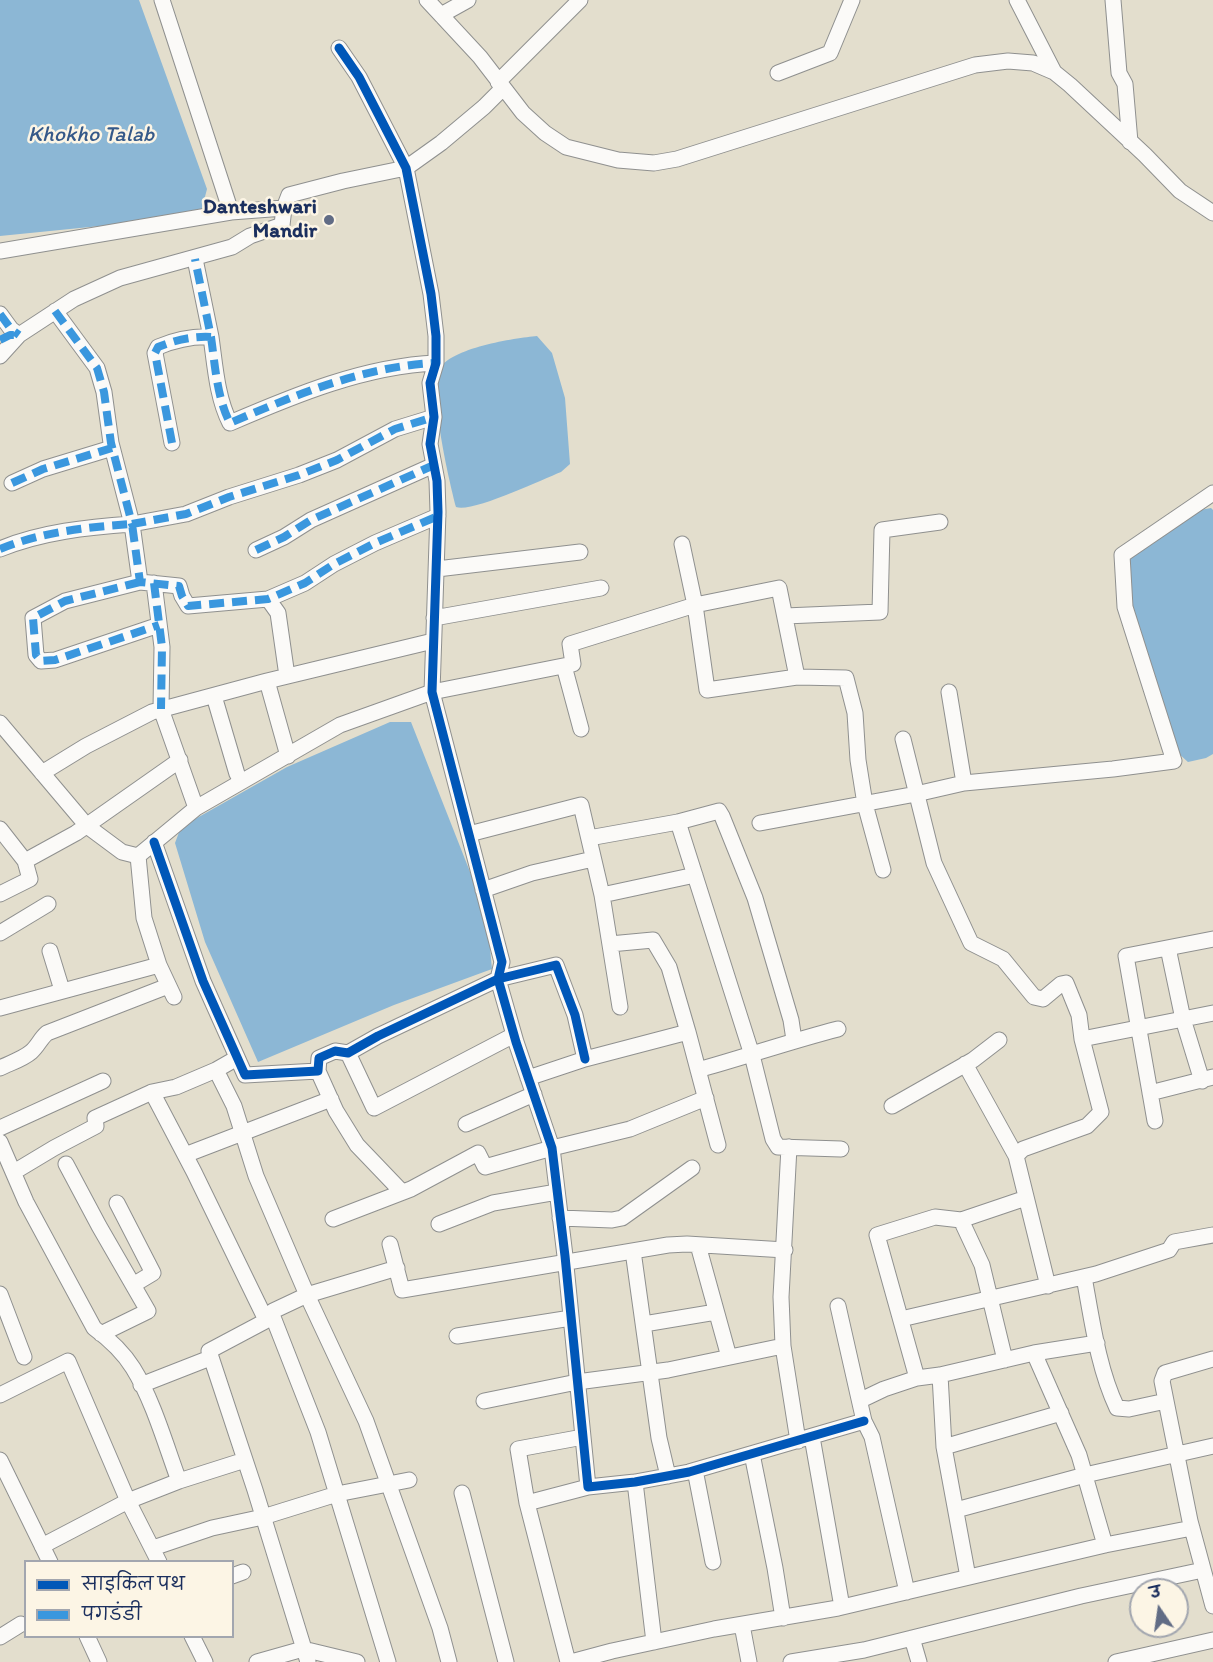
<!DOCTYPE html>
<html>
<head>
<meta charset="utf-8">
<style>
	body { margin:0 }
	#map { position:relative; width:1213px; height:1662px; overflow:hidden; background:#e3decd; font-family:Itim,"Playpen Sans Deva",sans-serif }
	canvas { display:block }
	.legend { position:absolute; left:24px; top:1560px; width:210px; height:78px; box-sizing:border-box; background:#fcf5e5; border:2px solid #a2a6af; margin:0; padding:8px 10px; list-style:none; font-size:18px; color:#1b2f5e }
	.legend li { display:flex; align-items:center; gap:12px; height:30px }
	.legend b { width:30px; border:2px solid #a2a6af }
	.north { position:absolute; left:1129px; top:1578px; width:60px; height:60px; box-sizing:border-box; background:#fcf5e5; border:2px solid #a2a6af; border-radius:50%; rotate:347deg; font-size:16px; font-weight:700; line-height:24px; text-align:center; color:#1b2f5e }
	.north::after { content:''; display:block; margin:auto; width:21px; height:27px; background:#616c85; clip-path:polygon(50% 0,100% 100%,50% 72%,0 100%) }
</style>
</head>
<body>
<div id="map">
<canvas width="1213" height="1662"></canvas>
<ul class="legend">
<li><b style="height:8px;background:#0057b8"></b>साइकिल पथ</li>
<li><b style="height:8px;background:#3a97de"></b>पगडंडी</li>
</ul>
<div class="north">उ</div>
</div>
<script>
const ctx = document.querySelector('canvas').getContext('2d');
ctx.lineJoin = 'round';
function paint(path, color) { ctx.fillStyle = color; ctx.fill(path, 'evenodd'); }
function trace(path, color, width, dash) { ctx.strokeStyle = color; ctx.lineWidth = width; ctx.lineCap = dash ? 'butt' : 'round'; ctx.setLineDash(dash || []); ctx.stroke(path); }
function label(font, color, halo, rows, align = 'center') {
  ctx.font = font + ' Itim,sans-serif'; ctx.lineWidth = 5; ctx.setLineDash([]); ctx.textBaseline = 'middle'; ctx.strokeStyle = halo; ctx.fillStyle = color; for (const [text, x, y, turn = 0] of rows) {
    ctx.save(); ctx.translate(x, y); ctx.rotate((+turn || 0) * Math.PI / 180); ctx.textAlign = isNaN(turn) ? turn : align; if (halo) ctx.strokeText(text, 0, 0); ctx.fillText(text, 0, 0); ctx.restore();
  }
}
const water = new Path2D(`
	M0 0H139L207 189 200 216 0 236Z
	M537 336 552 353 565 398 570 464 561 472C541 480 472 513 456 507 449 480 429 394 439 370 449 348 515 338 537 336Z
	M1211 508 1213 510V754L1206 758 1188 762 1168 744 1124 591 1130 554 1189 512Z
	M390 722H411L487 915 492 969 394 1005 258 1062 205 942 175 843 181 827 287 767Z`);
const minor = new Path2D(`
	M162 0 231 212
	M427 0 480 57 523 113 545 133 566 147 618 160 654 163 677 159 975 65 1008 61 1033 63 1054 72 1070 85 1145 155 1180 191 1213 213
	M1017 0 1054 72
	M1113 0 1119 73 1125 84 1130 142
	M441 15 468 0
	M778 73 830 53 852 0
	M498 82 580 0
	M0 251 231 212 284 208
	M55 311 97 368 104 392 111 443 132 524 186 514 229 497 299 475 337 460 395 429 434 417
	M0 314 11 329 19 335
	M211 337C215 365 217 398 230 423 295 395 365 366 436 363
	M0 356 19 335 74 299 120 278 232 247 250 236 282 225 284 208 289 195 343 181 406 168 441 143 484 107 503 88
	M172 443 155 353 158 347C175 340 193 336 211 337L195 259
	M12 483 43 469 112 448
	M682 544 695 605 707 690 797 677 846 678 855 713 858 760 865 804 883 870
	M0 549C41 532 88 527 132 524L140 582 179 586 182 596 188 606 268 599 305 583 334 564 375 543 438 516
	M256 550 284 537 311 520 434 465
	M437 569 580 552
	M140 582 65 601 33 618 36 655 41 661 55 660 159 625
	M154 583 162 647 161 709 196 808
	M268 599 278 613 287 676
	M785 616 880 612 882 530 940 522
	M434 618 601 588
	M564 666 581 729
	M267 681 288 756
	M949 692 964 783 1113 769 1174 761 1125 607 1122 555 1213 493
	M214 696 237 774
	M0 723 87 826 122 852 138 856 196 808 340 725 432 692 573 664 570 644 695 605 779 588 797 677
	M903 739 934 863 971 943 1003 959 1034 997 1043 999 1061 984 1066 983 1079 1015 1082 1039 1101 1112 1087 1126 1023 1149 1016 1156 1048 1286
	M42 773 86 746 152 712 267 681 433 641
	M678 822 752 1055 773 1139 778 1147 841 1149
	M760 823 916 794 964 783
	M0 829 25 861 30 879 0 894
	M469 834 581 805 602 895 620 1007
	M589 838 678 822 719 811 722 816 755 898 791 1020 794 1040
	M154 842 203 981 245 1075 318 1071 319 1058 335 1051 348 1053 378 1036 498 979 502 962 432 692 438 512 437 481 430 444 434 417 430 383 436 363V336L431 294 406 168 359 77 339 48
	M138 856 144 918 159 965 174 997
	M25 861 76 833 180 760
	M483 890 532 873 593 859
	M602 895 695 875
	M0 933 48 904
	M610 944 653 940 669 967 688 1032 718 1145
	M1168 948 1183 1019 1202 1081
	M50 951 62 990
	M0 1008 159 965
	M1082 1039 1213 1013
	M348 1053 374 1108 514 1035
	M585 1059 575 1015 556 965 498 979 516 1042 552 1148 565 1256 588 1487 635 1482 689 1472 864 1421
	M965 1064 1016 1156
	M0 1068C10 1063 23 1059 31 1052 38 1046 40 1039 47 1033L168 986
	M216 1070 234 1106 256 1176 307 1295 366 1421 440 1628 449 1662
	M698 1070C745 1057 791 1041 838 1029
	M318 1071 336 1111 357 1145 402 1192
	M528 1078 585 1059 688 1032
	M152 1092 194 1172 266 1320
	M1150 1093 1213 1077
	M892 1106 973 1060 999 1040
	M1155 1121 1126 956 1213 939
	M466 1124 534 1094
	M0 1128 103 1081
	M0 1142 26 1202 94 1328C109 1339 123 1352 133 1368 153 1400 166 1446 179 1481
	M185 1155 331 1099
	M66 1164 99 1226 148 1311 101 1334
	M14 1172 54 1148 96 1126 95 1118 152 1092 176 1087 216 1070 237 1058
	M117 1203 153 1273 133 1285
	M560 1218 612 1220 622 1218 692 1168
	M333 1219 411 1189 478 1153 485 1167 552 1148 630 1129 706 1098
	M961 1220 982 1265 1005 1360
	M439 1224 493 1203 557 1192
	M390 1244 402 1290 668 1245 687 1244 785 1250
	M698 1245 729 1357
	M633 1251 659 1438 668 1476
	M1084 1277C1092 1320 1098 1368 1117 1408L1129 1409 1166 1401
	M0 1294 24 1357
	M838 1306 864 1421 872 1437 907 1592
	M273 1317 318 1432 388 1662
	M901 1319 1096 1274 1169 1250 1174 1242 1213 1235
	M644 1324 716 1312
	M457 1336 571 1318
	M783 1346 781 1297 789 1147
	M1034 1353 1079 1455 1105 1545
	M1213 1359 1165 1373 1162 1381 1190 1521 1213 1606
	M940 1375 944 1447 968 1577
	M917 1378 877 1235 935 1217 961 1220 1026 1198
	M141 1385 210 1358
	M0 1395 68 1361 128 1501 159 1562
	M861 1400 884 1389 917 1378 940 1375 1034 1353 1097 1343
	M484 1401 577 1382 668 1370 783 1346 798 1441
	M812 1437 842 1607
	M944 1447 1061 1413
	M752 1454 775 1568 783 1618
	M0 1460 50 1562
	M695 1470 713 1562
	M635 1482 654 1642
	M462 1493 506 1662
	M527 1503 588 1487
	M956 1510 1085 1475 1213 1446
	M42 1546 128 1501 179 1481 245 1460
	M153 1548 212 1528 263 1517 337 1494 409 1480
	M232 1576 243 1572
	M742 1625 749 1662
	M87 1636 99 1662
	M192 1636 205 1662
	M0 1637 21 1624
	M912 1638 919 1662
	M257 1662 303 1649 357 1662
	M308 1662 255 1490 209 1351 273 1317V1311L307 1295 397 1268
	M568 1662 527 1503 518 1449 583 1437
	M571 1662 612 1651 714 1629 838 1608 1105 1545 1192 1528
	M791 1662 864 1650 1081 1596 1203 1570
	M1116 1662 1213 1640`);
const quiet = new Path2D(`
	M55 311 97 368 104 392 111 443 132 524 186 514 229 497 299 475 337 460 395 429 434 417
	M0 314 11 329 19 335
	M211 337C215 365 217 398 230 423 295 395 365 366 436 363
	M0 340 10 335H19
	M172 443 155 353 158 347C175 340 193 336 211 337L195 259
	M12 483 43 469 112 448
	M0 549C41 532 88 527 132 524L140 582 179 586 182 596 188 606 268 599 305 583 334 564 375 543 438 516
	M256 550 284 537 311 520 434 465
	M140 582 65 601 33 618 36 655 41 661 55 660 159 625
	M154 583 162 647 161 709`);
const cycleway = new Path2D(`
	M154 842 203 981 245 1075 318 1071 319 1058 335 1051 348 1053 378 1036 498 979 502 962 432 692 438 512 437 481 430 444 434 417 430 383 436 363V336L431 294 406 168 359 77 339 48
	M585 1059 575 1015 556 965 498 979 516 1042 552 1148 565 1256 588 1487 635 1482 689 1472 864 1421`);
const markers = [
	[329,220,6,"#616c85"]
];
const poiNames = [
	["Danteshwari",317,208],
	["Mandir",317,232]
];
const waterNames = [
	["Khokho Talab",91,135]
];
paint(water, '#8cb7d5');
trace(minor, '#8f908f', 17);
trace(minor, '#fbfaf8', 15);
trace(quiet, '#3a97de', 8, [15, 8]);
trace(cycleway, '#0057b8', 9);
for (const [x, y, r, color] of markers) { const dot = new Path2D(); dot.arc(x, y, r, 0, 2 * Math.PI); ctx.fillStyle = color; ctx.fill(dot); trace(dot, '#fcf5e5', 2); }
label('bold 21px', '#1b2f5e', '#fcf5e5', poiNames, 'right');
label('italic 22px', '#355989', '#fcf5e5', waterNames);
</script>
</body>
</html>
